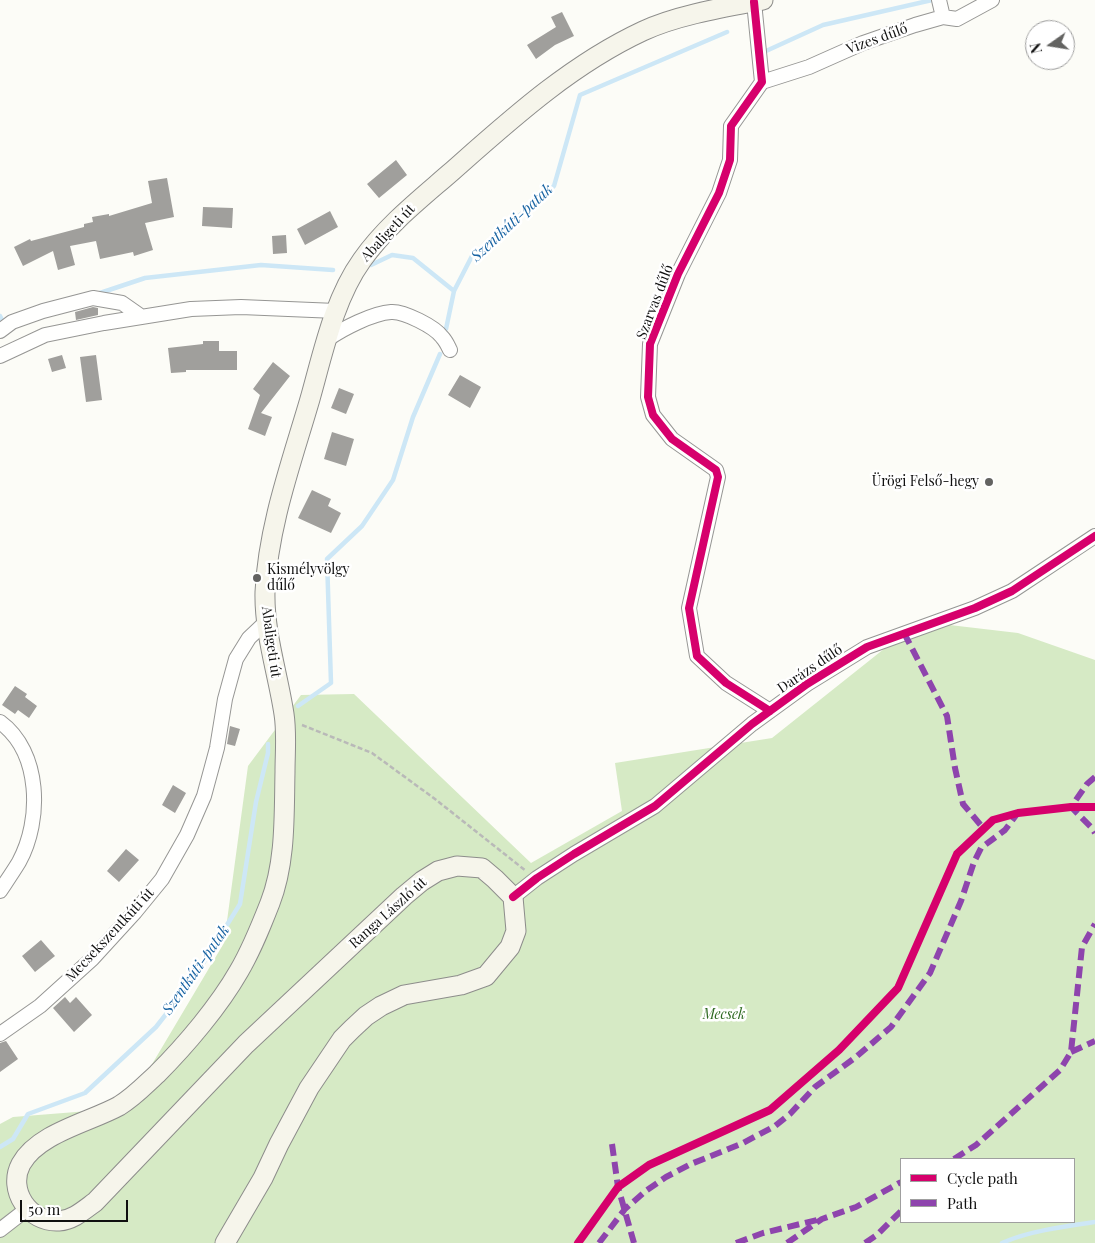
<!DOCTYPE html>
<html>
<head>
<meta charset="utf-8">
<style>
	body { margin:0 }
	#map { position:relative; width:1095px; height:1243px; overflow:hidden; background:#fcfcf7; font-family:"Playfair Display",serif }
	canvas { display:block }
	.legend { position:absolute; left:900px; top:1158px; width:175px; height:65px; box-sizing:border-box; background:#fff; border:1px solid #9f9f9f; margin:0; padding:6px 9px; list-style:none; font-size:15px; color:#101010 }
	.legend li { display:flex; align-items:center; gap:10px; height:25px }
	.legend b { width:25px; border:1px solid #9f9f9f }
	.north { position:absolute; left:1025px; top:20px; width:50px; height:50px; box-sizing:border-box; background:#fff; border:1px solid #9f9f9f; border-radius:50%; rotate:257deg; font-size:14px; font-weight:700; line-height:20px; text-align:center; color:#101010 }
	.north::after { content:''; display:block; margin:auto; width:18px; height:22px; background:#636361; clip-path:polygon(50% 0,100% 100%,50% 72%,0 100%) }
	.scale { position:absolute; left:20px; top:1200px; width:108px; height:22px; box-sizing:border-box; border:2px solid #101010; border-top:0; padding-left:6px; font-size:15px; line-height:18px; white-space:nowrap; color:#101010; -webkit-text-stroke:4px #fff; paint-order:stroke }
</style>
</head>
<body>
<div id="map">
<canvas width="1095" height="1243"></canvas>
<ul class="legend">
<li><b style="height:6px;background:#d6006c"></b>Cycle path</li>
<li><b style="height:6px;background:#8e44ad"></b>Path</li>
</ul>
<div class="north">N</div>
<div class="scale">50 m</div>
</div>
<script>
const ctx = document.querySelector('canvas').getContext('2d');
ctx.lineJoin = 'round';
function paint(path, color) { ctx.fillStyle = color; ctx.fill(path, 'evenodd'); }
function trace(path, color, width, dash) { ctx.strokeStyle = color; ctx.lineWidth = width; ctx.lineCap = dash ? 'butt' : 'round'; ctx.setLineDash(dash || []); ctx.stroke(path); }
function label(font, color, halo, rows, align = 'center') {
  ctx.font = font + ' "Playfair Display",serif'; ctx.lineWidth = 5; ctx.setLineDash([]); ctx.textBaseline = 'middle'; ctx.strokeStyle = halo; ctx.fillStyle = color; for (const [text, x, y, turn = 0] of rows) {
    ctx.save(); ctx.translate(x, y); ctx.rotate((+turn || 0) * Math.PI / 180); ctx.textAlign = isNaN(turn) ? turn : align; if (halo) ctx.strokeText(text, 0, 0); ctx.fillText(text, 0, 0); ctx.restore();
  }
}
const forest = new Path2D(`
	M924 622 1018 633 1095 660V1243H0V1124L13 1117 126 1108 224 943 248 766 301 695 354 694 531 863 622 811 615 763 772 738 904 633ZM901 1159H1074V1222H901Z`);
const stream = new Path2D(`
	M766 51 823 25 932 0
	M371 265 392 255 413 258 454 291
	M97 294 145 278 261 265 333 270
	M0 316 3 322 8 320
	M446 329 454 291 472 256 554 186 580 95 727 32
	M298 706 331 683 327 559 362 526 393 480 413 417 440 354
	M0 1147 13 1139 28 1114 85 1093 156 1027 192 981 240 904 256 802 268 753V744
	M1002 1243C1028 1231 1067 1226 1095 1222`);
const building = new Path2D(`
	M562 12 574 36 555 45 536 59 527 45 556 27 551 17Z
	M396 160 407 175 379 198 367 184Z
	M167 178 174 217 145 223 153 250 134 256 133 252 100 259 96 241 70 246 75 265 58 270 53 251 23 266 14 247 30 239 31 241 84 227V224L93 222 92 217 109 214V216L152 203 148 181Z
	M203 207 233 208 232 228 202 226Z
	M330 211 338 227 305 245 297 229Z
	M286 235 287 253 273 254 272 236Z
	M93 307 98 308V315L76 320 75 312Z
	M203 341H219V351H237V370H186V372L171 373 168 348 203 344Z
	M62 355 66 368 52 372 48 359Z
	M96 355 102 400 86 402 80 357Z
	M273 362 290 376 261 413 272 417 265 436 248 429 260 395 253 389Z
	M460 375 481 387 470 408 448 395Z
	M339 388 354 394 346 414 331 408Z
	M332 432 354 439 346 466 324 459Z
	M312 490 331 499 328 506 341 513 331 533 298 518Z
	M15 686 27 694 25 697 37 706 29 718 18 710 15 714 2 705Z
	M230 726 240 729 235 746 227 744Z
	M173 785 186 793 175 813 162 805Z
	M126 849 139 860 119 882 107 871Z
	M41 940 55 956 35 972 22 956Z
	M65 997 70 1003 76 997 92 1015 74 1032 53 1008Z
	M6 1041 18 1059 0 1072V1043Z`);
const path = new Path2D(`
	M302 725 372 753 435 799 526 871`);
const minor = new Path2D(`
	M939 0 943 17
	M754 2 762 82 731 126 730 160 719 193 678 274 650 344 648 397 653 415 672 439 716 470 718 477 689 608 697 656 726 683 770 711
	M762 82 809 67 863 43 915 25 943 17 957 19 992 0
	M0 331 12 322 43 311 93 298 122 303 142 317
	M328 339C342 329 373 313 391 312 404 311 435 327 442 337 446 341 448 346 450 350
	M0 356 45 335 104 323 191 309 241 307 336 311
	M0 722C41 752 42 820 19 862 13 872 6 882 0 891
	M513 897 537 878 574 854 655 806 752 724 807 684 867 647 975 608 1012 591 1095 536
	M0 1034 40 1006 92 959 135 912 162 879 187 835 204 796 217 748 225 699 236 659 249 638 267 621
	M0 1230 27 1209`);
const secondary = new Path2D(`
	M225 1243 263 1178 279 1144 309 1088 342 1039 352 1029 366 1016 381 1006 404 995 461 985 486 976 510 947 516 931 513 897 495 879 482 868 457 866 438 871 422 881 404 896 246 1044 95 1202C84 1210 73 1220 59 1221 29 1223 7 1190 21 1164 38 1133 90 1122 119 1106 134 1097 145 1085 157 1074 186 1045 219 1006 239 971 252 949 261 926 270 903 286 862 284 815 285 772 285 753 287 733 284 714 278 674 264 633 265 592 268 526 292 461 310 399 323 353 334 299 362 260 386 226 419 200 450 173 510 120 570 65 643 31 677 15 726 7 763 0`);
const quiet = new Path2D(`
	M904 633 947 716 955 768 963 804 984 829
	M1095 777 1087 784 1071 807 1092 828 1095 833
	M1071 1052 1095 1041
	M612 1144 618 1187 634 1243
	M954 1159 976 1145 1060 1070 1071 1052 1082 947 1095 924
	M599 1243 625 1209 647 1190 666 1177 691 1164 743 1143 775 1126 790 1114 815 1087 856 1057 891 1027 930 973 961 901 974 862 981 848 1005 830 1017 814
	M736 1243 763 1233 817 1220
	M787 1243 822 1219 856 1207 901 1182
	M865 1243 877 1235 901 1211`);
const cycleway = new Path2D(`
	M754 2 762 82 731 126 730 160 719 193 678 274 650 344 648 397 653 415 672 439 716 470 718 477 689 608 697 656 726 683 770 711
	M513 897 537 878 574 854 655 806 752 724 807 684 867 647 975 608 1012 591 1095 536
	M578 1243 618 1187 649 1165 770 1110 839 1050 898 988 957 854 993 820 1018 813 1071 807H1095`);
const markers = [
	[989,482,5,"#636361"],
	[257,578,5,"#636361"]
];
const streetNames = [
	["Vizes dűlő",877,39,-20],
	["Abaligeti út",388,233,-47],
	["Szarvas dűlő",655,302,-69],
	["Abaligeti út",271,642,82],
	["Darázs dűlő",810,669,-34],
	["Ranga László út",388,913,-42],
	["Mecsekszentkúti út",110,935,-47]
];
const poiNames = [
	["Ürögi Felső-hegy",979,482],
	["Kismélyvölgy",267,570,"left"],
	["dűlő",267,586,"left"]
];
const parkNames = [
	["Mecsek",724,1015]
];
const waterNames = [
	["Szentkúti-patak",512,223,-43],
	["Szentkúti-patak",196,970,-55]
];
paint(forest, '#d6eac5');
trace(stream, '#cde7f6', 4.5);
paint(building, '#a09f9c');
trace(minor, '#969694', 16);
trace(secondary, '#8d8d8b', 21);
trace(path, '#b9b9b8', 2.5, [5, 2.5]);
trace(minor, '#fffffe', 14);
trace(secondary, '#f6f5eb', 19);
trace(quiet, '#8e44ad', 6, [12, 6]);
trace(cycleway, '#d6006c', 8);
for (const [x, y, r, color] of markers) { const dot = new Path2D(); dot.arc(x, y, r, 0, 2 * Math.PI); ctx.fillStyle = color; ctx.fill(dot); trace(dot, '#fff', 2); }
label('14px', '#101010', '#fff', streetNames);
label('14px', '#101010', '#fff', poiNames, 'right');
label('italic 14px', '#2d6920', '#fff', parkNames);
label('italic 15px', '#1964a3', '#fff', waterNames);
</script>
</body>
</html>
